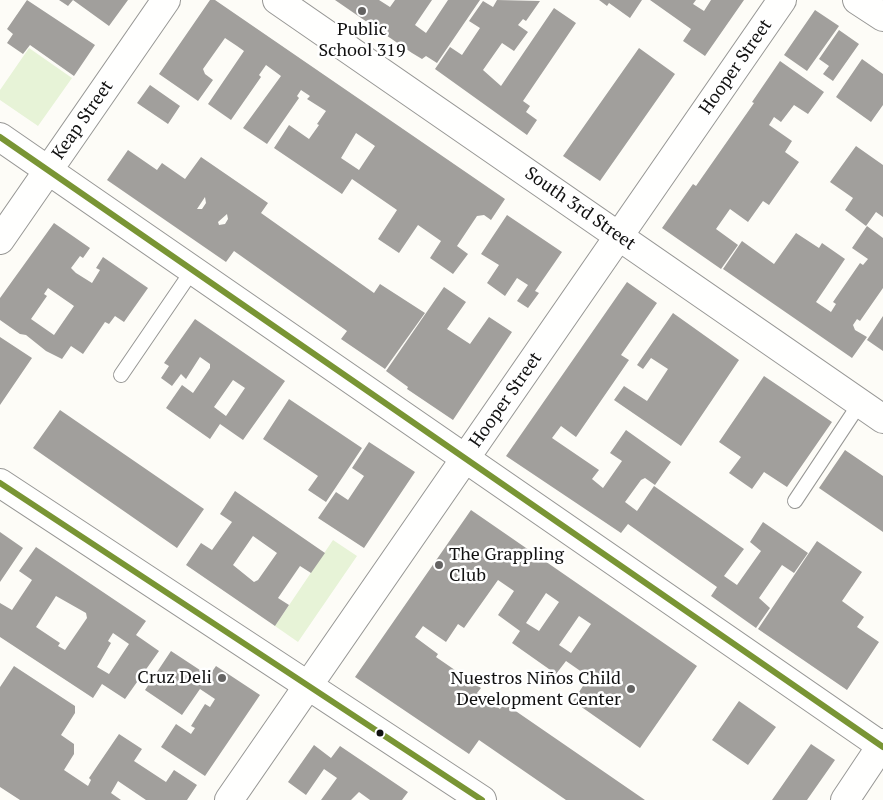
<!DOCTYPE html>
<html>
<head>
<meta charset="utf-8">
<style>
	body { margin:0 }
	canvas { display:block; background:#fdfcf7 }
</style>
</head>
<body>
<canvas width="883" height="800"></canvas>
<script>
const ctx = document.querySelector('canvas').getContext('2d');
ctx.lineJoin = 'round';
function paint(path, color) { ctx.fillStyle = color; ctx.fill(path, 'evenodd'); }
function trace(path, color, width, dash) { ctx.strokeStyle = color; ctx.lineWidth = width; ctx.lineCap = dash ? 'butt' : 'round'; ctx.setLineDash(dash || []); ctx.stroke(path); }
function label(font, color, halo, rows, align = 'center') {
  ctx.font = font + ' "PT Serif",serif'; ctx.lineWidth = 5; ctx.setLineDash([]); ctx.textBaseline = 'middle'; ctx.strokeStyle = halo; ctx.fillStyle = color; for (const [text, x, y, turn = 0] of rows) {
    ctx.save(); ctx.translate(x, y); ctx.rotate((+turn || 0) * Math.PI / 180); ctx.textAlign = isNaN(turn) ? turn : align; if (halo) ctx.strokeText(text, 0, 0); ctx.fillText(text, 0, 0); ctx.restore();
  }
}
const green = new Path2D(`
	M29 48 72 78 38 126 0 100V90Z
	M333 540 357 556 298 642 275 626Z`);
const building = new Path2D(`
	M27 0 95 45 74 76 30 45 23 54 7 43 13 34 7 29Z
	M59 0H128L109 26 73 0 68 6Z
	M210 0H215L505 199 491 220 484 215 477 216 457 246 468 254 453 274 430 258 441 241 418 225 399 253 378 239 397 210 352 179 342 194 274 148 289 125 309 139 319 125 317 124 326 111 307 99 310 96 301 90 297 96 299 98 267 144 243 128 281 76 266 65 259 75 261 77 231 120 208 104 244 51 237 46 225 38 203 69 205 74 213 80 198 101 159 74ZM356 133 375 146 359 170 341 158Z
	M335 0H379L390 7 395 0H432L415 25 426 33 448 0H480L437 63 426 56 422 59 412 53Z
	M497 0 540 1 526 21 523 19 518 25 528 32 514 51 502 43 483 70 501 86 554 8 576 23 523 101 530 106 526 112 537 120 527 135 435 69 450 47 462 55 480 28 469 21 483 1 493 7Z
	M599 0H642L630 18 609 3 607 6Z
	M650 0H696L693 4 704 11 711 0H744L705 56 683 41 691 29Z
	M815 10 839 26 807 71 784 55Z
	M839 30 859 44 833 81 823 74 829 66 819 59Z
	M639 48 675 74 600 181 563 156Z
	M862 59 883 74V105L871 122 836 97Z
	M780 61 824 92 808 114 794 105 781 122 774 117 769 125 792 141 785 152 799 162 769 205 763 201 748 222 730 209 716 229 738 245 721 269 662 228 693 184 696 186 754 103 752 102Z
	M150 85 180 106 168 124 137 103Z
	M856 146 883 165V217L876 212 866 226 845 210 853 198 830 182Z
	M128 150 157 170 162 163 185 179 201 157 268 203 261 213 374 293 380 284 425 313 385 369 341 339 347 331 234 251 226 262 107 180ZM205 197 206 203 202 209H197ZM227 214 228 219 225 224 219 225 218 222Z
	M507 215 562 252 535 291 539 293 528 308 517 301 528 285 517 278 505 296 487 283 499 265 481 254Z
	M54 223 90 248 83 258 80 256 71 268 76 273 92 283 100 270 96 268 103 257 148 288 124 322 115 316 109 324 105 322 83 354 71 346 62 359 46 351 26 335 20 334 0 320V298ZM48 288 74 306 54 335 31 319 47 296 44 294Z
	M867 226 883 238V288L860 321 857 319 853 325 855 330 867 337 852 358 723 269 742 241 774 264 796 233 819 248 822 243 845 259 816 302 831 312 836 304 833 302 860 263 863 265 868 259 852 248Z
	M627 282 657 303 621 355 629 360 576 437 561 426 552 438 599 470 592 479 603 488 622 461 610 453 626 430 671 462 655 485 645 478 641 480 625 502 637 511 654 486 744 549 724 576 737 585 761 551 750 542 763 522 808 553 794 573 782 565 759 598 770 608 756 628 711 596 717 587 628 524 621 533 506 456Z
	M444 287 466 302 447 329 470 344 489 317 512 332 453 420 407 389 408 387 386 371Z
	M673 313 739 360 681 446 614 400 624 386 647 401 668 369 651 358 643 369 637 365Z
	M883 316V351L867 340Z
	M195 319 285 381 243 440 220 424 210 439 166 408 182 385 193 393 210 368V364L200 357 186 379 181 374 172 386 161 378 169 366 164 363ZM233 380 245 388 226 416 214 407Z
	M0 337 32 358 0 405Z
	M764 376 832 422 787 487 764 472 752 489 729 473 741 457 719 442Z
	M289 399 362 448 326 502 308 490 318 476 263 439Z
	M60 410 204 509 177 548 33 448Z
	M369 442 415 472 364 548 318 518 336 492 348 500 364 476 352 468Z
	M845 450 883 476V532L819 488Z
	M235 491 325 553 311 573 300 566 278 598 289 605 275 626 186 565 201 543 212 550 232 522 220 514ZM253 536 277 553 258 580 254 582 233 565Z
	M471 510 697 666 640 748 573 701 589 677 566 661 556 674 512 643 520 631 498 615 514 591 498 580 464 628 458 624 446 642 423 626 415 637 438 654 436 657 481 688 477 693 500 709 504 703 645 800H566L479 740 469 754 355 677ZM546 593 559 602 539 631 526 623ZM579 616 591 624 571 653 559 645Z
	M0 532 23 548 0 582Z
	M817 541 862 572 842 601 864 617 857 627 879 642 847 690 758 629Z
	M36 547 146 621 136 635 159 651 125 699 102 684 93 698 0 637V603L12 610 32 580 19 571ZM56 596 86 613 87 618 65 650 58 646 60 643 36 627ZM113 633 129 644 109 674 97 667 111 643 108 641Z
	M171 651 209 676 216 666 260 695 205 776 161 747 176 724 191 734 195 728 191 726 205 704 210 707 215 699 200 689 182 715 145 690Z
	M14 666 75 706V713L61 735 74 744V754L64 770 88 786 91 780 89 778 119 734 142 749 134 761 166 782 174 770 197 785 187 800H146L118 781 111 793 121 800H20L0 787V687Z
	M739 701 776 727 748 765 712 740Z
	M811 744 835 760 807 800H772Z
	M314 745 331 758 340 746 408 792 402 800H370L359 792 351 800H321L337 778 324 769 306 795 288 782Z`);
const service = new Path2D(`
	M121 375 192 271
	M795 501 860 403`);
const minor = new Path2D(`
	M277 0 883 419
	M857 0 883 17
	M0 137 883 747
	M0 240 166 0
	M0 483 482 800
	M229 800 782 0
	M845 800 883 743`);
const bus1 = new Path2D(`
	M0 137 883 747
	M0 483 482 800`);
const markers = [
	[362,11,5,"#646362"],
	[439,565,5,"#646362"],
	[222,678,5,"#646362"],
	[631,689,5,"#646362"],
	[380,733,4.5,"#111"]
];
const poiNames = [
	["Public",362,30,"center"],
	["School 319",362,51,"center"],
	["The Grappling",449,555,"left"],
	["Club",449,576,"left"],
	["Cruz Deli",212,678],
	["Nuestros Niños Child",621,679],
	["Development Center",621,700]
];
const streetNames = [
	["Hooper Street",736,67,-55],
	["Keap Street",83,120,-55],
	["South 3rd Street",580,209,35],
	["Hooper Street",506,400,-55]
];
paint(green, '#e7f3d7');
paint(building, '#a19f9c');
trace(service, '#979795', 16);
trace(minor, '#979795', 30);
trace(service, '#fffffe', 14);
trace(minor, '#fffffe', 28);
trace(bus1, '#799534', 6);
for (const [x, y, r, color] of markers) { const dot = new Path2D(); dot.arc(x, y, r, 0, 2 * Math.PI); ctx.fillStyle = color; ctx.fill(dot); trace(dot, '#fff', 2); }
label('18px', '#111', '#fff', poiNames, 'right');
label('18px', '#111', '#fff', streetNames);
</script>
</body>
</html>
